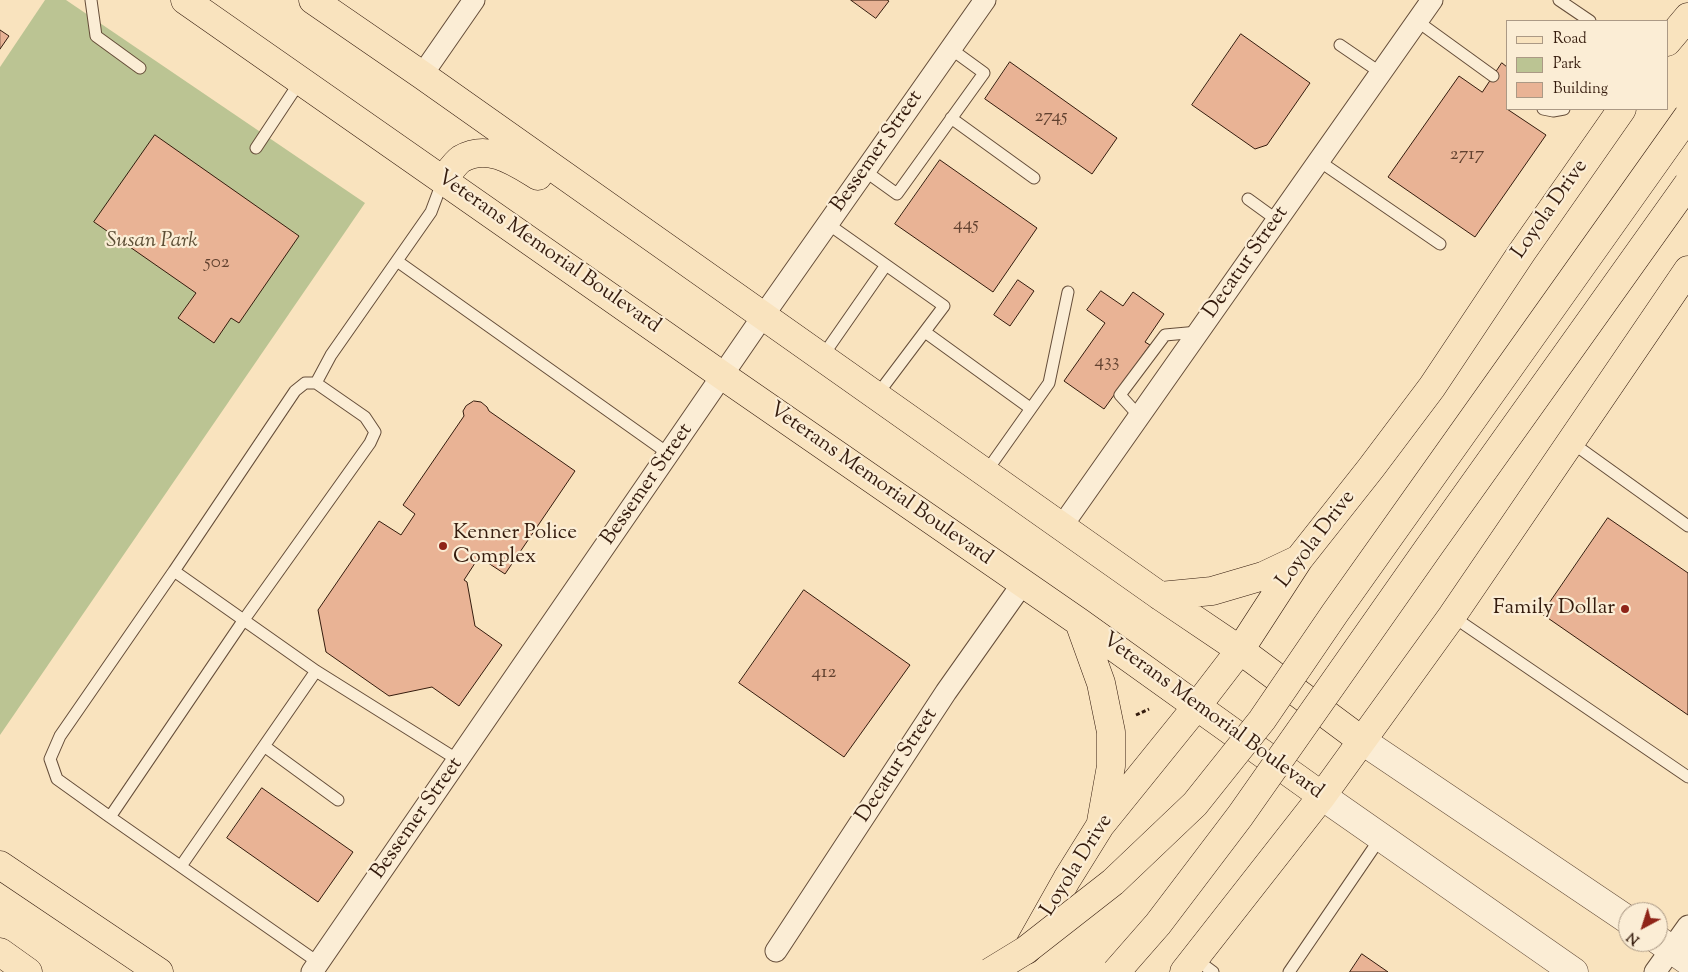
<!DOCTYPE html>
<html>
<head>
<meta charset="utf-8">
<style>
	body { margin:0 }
	#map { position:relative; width:1688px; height:972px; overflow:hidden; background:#f9e3be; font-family:"Sorts Mill Goudy",serif }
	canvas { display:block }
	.legend { position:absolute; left:1506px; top:20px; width:162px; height:90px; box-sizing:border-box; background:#fbedd5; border:1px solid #ab9985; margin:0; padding:6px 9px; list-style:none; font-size:15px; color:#341b0d }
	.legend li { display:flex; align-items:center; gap:10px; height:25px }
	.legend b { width:25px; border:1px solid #ab9985 }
	.north { position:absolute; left:1618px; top:902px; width:50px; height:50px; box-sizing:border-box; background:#fbedd5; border:1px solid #ab9985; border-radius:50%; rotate:220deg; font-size:14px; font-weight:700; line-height:20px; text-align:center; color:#341b0d }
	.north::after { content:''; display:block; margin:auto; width:18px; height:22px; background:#8f2418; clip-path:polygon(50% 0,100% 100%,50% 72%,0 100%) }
</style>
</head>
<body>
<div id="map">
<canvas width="1688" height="972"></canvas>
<ul class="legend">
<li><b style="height:6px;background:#f9e3be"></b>Road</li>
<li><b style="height:14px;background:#bbc493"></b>Park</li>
<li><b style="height:14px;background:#e9b395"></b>Building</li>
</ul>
<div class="north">N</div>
</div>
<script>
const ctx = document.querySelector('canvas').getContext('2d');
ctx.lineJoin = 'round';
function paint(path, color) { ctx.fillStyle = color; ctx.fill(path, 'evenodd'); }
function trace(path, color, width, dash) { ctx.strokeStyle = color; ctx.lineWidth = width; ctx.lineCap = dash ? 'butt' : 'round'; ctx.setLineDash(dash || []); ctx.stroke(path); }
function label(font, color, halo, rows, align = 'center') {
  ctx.font = font + ' "Sorts Mill Goudy",serif'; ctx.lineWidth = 4.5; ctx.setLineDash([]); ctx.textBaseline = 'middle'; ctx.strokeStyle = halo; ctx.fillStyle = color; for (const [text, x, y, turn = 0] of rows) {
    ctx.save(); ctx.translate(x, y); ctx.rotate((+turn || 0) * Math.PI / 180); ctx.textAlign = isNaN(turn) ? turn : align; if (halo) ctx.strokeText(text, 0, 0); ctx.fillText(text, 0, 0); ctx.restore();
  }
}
const green = new Path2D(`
	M45 0H66L365 203 0 735V67Z`);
const building = new Path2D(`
	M851 0H887L889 1 876 18Z
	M0 30 9 36 0 49Z
	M1241 34 1310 83 1267 145 1255 149 1192 105Z
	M1010 62 1117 138 1092 174 985 99Z
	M1502 63 1507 67V109L1546 135 1475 237 1388 177 1459 76 1482 92Z
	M155 135 299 236 239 323 231 318 214 343 178 318 196 293 94 222Z
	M940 160 1037 228 993 292 895 224Z
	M1018 280 1034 291 1010 326 994 315Z
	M1101 291 1123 306 1133 292 1164 314 1145 342 1150 345 1104 409 1064 381 1105 323 1087 310Z
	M474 401 481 402 487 407 489 411 575 471 505 574 479 557 464 580 467 582 475 626 502 645 459 706 432 687 389 696 326 652 318 610 379 521 401 535 415 514 403 505 464 416 463 411 466 406Z
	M1608 518 1688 573V715L1542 614Z
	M804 590 910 665 844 757 739 683Z
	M262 788 353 852 318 902 227 838Z
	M1362 954 1388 972H1350Z`);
const path = new Path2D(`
	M1136 715 1149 709`);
const service = new Path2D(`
	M91 0 96 36 140 68
	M1559 0 1590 21
	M1417 21 1493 76
	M1340 45 1381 73
	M1543 109 1553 111 1564 109
	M951 118 1034 178
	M256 148 301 80
	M1319 161 1440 244
	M865 171 897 194 984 73 951 49
	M1248 199 1277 220
	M828 224 944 306 877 395
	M397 261 669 454
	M925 332 1030 408
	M822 357 886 265
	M316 383 331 355 431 212 443 180
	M1139 416 1120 395 1165 335 1198 332
	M1571 442 1688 526
	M986 472 1049 383 1068 292
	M1452 616 1688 777
	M264 746 338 800
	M110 817 57 779 50 759 60 736 174 571
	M181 866 316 671
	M1194 958 1213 972
	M319 963 110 817 243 621 370 443 375 432 365 417 316 383H305L295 391 174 571 316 671 458 760
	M1289 972 1381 837`);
const minor = new Path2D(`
	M422 75 474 0
	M1062 526 1432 0
	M776 951 946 692 1023 583
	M312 972 763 316 985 0
	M1655 972 1688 926`);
const tertiary = new Path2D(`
	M1361 740 1628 920
	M1322 796 1574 972
	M1658 940 1688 961`);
const primary = new Path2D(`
	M185 0 723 376 1079 622 1322 796
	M313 0 422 75 1160 596 1240 650 1361 740
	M1667 42 1688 17
	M443 180C448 174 455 163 461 159 488 143 515 162 538 176
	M1160 596 1212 591 1263 576 1299 559
	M1079 622 1101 683 1111 732V766L1101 822
	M1027 950 1067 879 1100 826 1197 706 1240 650 1299 559 1371 468 1432 387 1522 252 1622 109
	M1184 972 1322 796 1452 616 1688 270`);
const motorway = new Path2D(`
	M0 865 159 972
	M0 952 28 972`);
const motorwayBridge = new Path2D(`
	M990 972 1026 950 1113 882 1195 804 1262 720 1335 613 1688 116
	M1116 972 1158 924 1240 816 1429 547 1688 184`);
const markers = [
	[443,546,5,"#8f2418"],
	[1625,609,5,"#8f2418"]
];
const numberNames = [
	["2745",1051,118],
	["2717",1467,156],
	["445",966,226],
	["502",217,264],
	["433",1107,363],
	["412",824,674]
];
const streetNames = [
	["Bessemer Street",878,152,-55],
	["Loyola Drive",1551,210,-55],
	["Veterans Memorial Boulevard",548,253,35],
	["Decatur Street",1247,263,-55],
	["Bessemer Street",648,485,-55],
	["Veterans Memorial Boulevard",880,485,35],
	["Loyola Drive",1317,540,-53],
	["Veterans Memorial Boulevard",1212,717,36],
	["Decatur Street",898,766,-57],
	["Bessemer Street",418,819,-55],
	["Loyola Drive",1078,866,-58]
];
const parkNames = [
	["Susan Park",152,242]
];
const poiNames = [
	["Kenner Police",453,534],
	["Complex",453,558],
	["Family Dollar",1615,609,"right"]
];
paint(green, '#bbc493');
paint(building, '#e9b395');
trace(building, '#341b0d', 1);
trace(service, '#654d39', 13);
trace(minor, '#654d39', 23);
trace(tertiary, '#654d39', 29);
trace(primary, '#341b0d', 29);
trace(motorway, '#341b0d', 29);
trace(path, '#341b0d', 3, [4, 2.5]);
trace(service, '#fbedd5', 11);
trace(minor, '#fbedd5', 21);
trace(tertiary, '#fbedd5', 28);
trace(primary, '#f9e3be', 28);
trace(motorway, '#f9e3be', 28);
trace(motorwayBridge, '#341b0d', 29, []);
trace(motorwayBridge, '#f9e3be', 28);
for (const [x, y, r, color] of markers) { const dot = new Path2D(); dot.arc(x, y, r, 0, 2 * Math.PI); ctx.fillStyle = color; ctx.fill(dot); trace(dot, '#fbedd5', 2); }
label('19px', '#61412f', null, numberNames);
label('21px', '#341b0d', '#fbedd5', streetNames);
label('italic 21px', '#5c4e35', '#fbedd5', parkNames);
label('21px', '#341b0d', '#fbedd5', poiNames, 'left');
</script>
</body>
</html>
